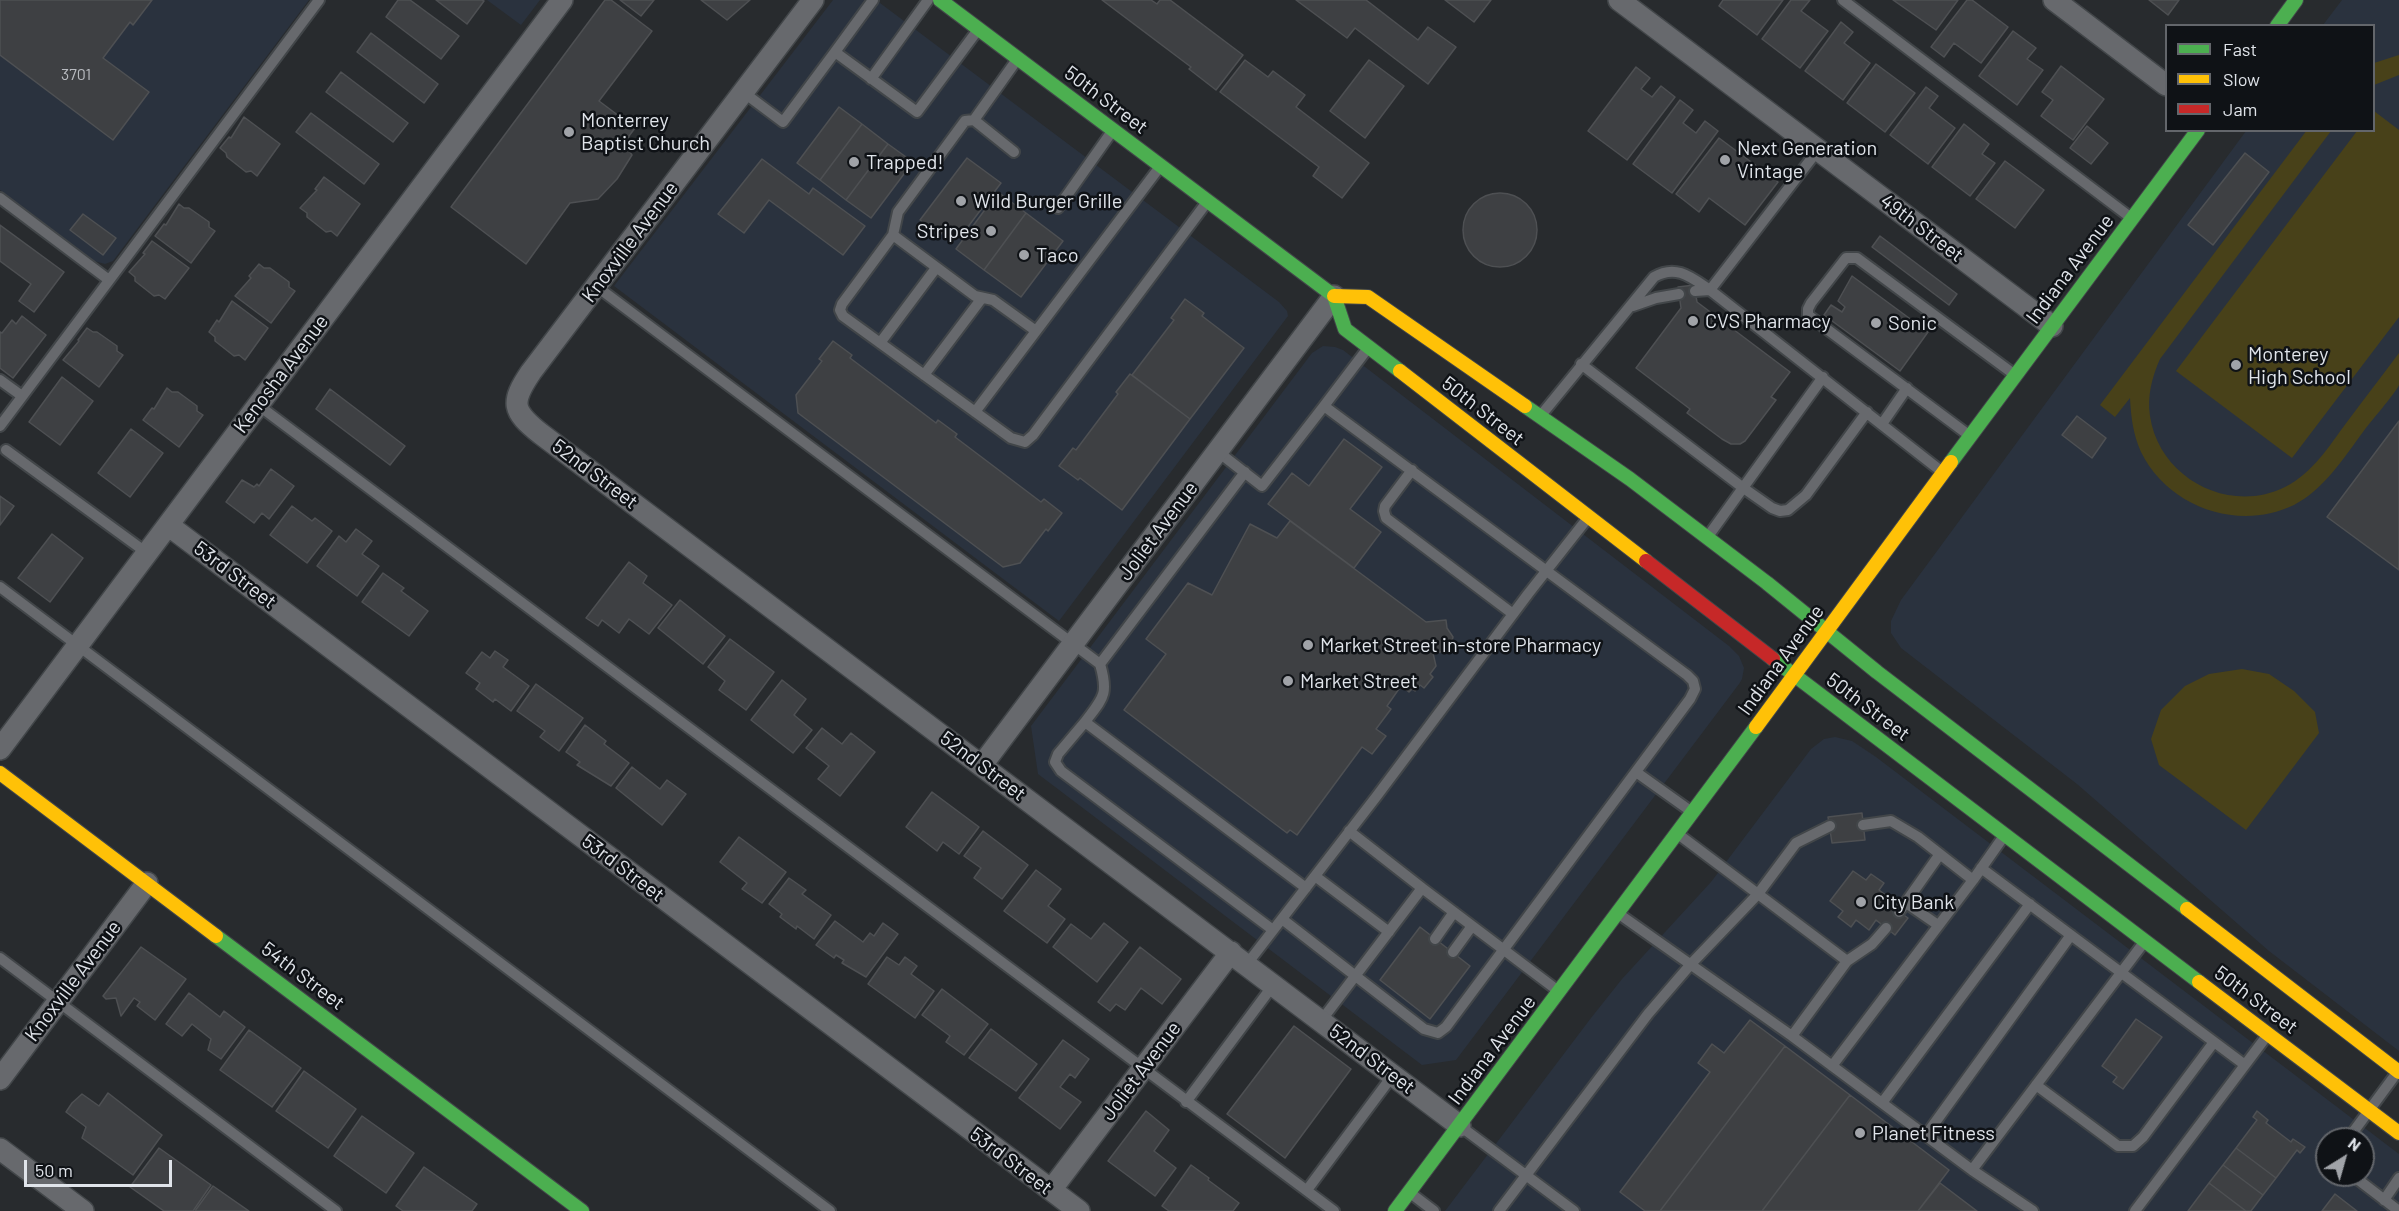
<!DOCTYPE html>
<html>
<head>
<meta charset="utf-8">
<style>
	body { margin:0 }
	#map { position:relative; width:2399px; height:1211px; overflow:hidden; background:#282b2e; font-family:Barlow,sans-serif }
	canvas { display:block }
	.legend { position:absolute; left:2165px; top:24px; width:210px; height:108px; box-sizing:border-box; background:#0f1216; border:2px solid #63666b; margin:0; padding:8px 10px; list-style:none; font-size:18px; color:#e0e4ea }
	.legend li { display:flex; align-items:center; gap:12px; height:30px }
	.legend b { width:30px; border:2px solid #63666b }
	.north { position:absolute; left:2315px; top:1127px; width:60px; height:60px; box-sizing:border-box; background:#0f1216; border:2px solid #63666b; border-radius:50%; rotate:37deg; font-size:16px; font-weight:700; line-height:24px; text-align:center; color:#e0e4ea }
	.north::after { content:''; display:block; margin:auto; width:21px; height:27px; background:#a0a3a8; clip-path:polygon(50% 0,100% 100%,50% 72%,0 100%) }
	.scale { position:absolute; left:24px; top:1160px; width:148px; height:27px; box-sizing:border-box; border:3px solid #e0e4ea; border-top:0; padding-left:8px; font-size:18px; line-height:21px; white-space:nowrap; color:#e0e4ea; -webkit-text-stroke:4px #0f1216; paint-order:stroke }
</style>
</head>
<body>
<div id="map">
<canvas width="2399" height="1211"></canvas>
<ul class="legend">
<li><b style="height:8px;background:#4caf50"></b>Fast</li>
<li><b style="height:8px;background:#ffc107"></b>Slow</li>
<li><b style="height:8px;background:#c62828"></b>Jam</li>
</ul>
<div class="north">N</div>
<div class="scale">50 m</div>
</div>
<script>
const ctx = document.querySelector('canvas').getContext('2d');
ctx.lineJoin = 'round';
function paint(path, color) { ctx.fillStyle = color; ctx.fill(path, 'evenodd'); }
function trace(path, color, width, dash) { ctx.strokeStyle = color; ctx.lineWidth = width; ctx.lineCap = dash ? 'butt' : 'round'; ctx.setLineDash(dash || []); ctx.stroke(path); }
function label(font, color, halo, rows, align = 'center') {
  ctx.font = font + ' Barlow,sans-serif'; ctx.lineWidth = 5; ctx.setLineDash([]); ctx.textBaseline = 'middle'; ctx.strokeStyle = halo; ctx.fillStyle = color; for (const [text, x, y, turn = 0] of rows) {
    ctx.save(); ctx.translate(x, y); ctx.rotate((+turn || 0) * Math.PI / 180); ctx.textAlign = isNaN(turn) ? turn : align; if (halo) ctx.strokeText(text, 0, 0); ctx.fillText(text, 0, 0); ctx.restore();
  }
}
const built = new Path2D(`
	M0 0H309L113 261 105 264 94 261 0 190Z
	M487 0H540L521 25Z
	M833 0H876L1279 302 1287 311 1288 316 1059 621 614 286Z
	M2342 0H2399V1051L2269 951 2077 784 1901 648 1891 633V621L1901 600 2246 131 2374 130V26L2323 25Z
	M1323 346 1335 347 1343 350 1729 646 1739 656 1744 668 1742 679 1739 684 1456 1060 1422 1065 1038 774 1031 726 1312 353Z
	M1835 737 1852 741 1876 757 2399 1154V1211H1445L1591 1018 1622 979 1711 882 1811 749 1824 739ZM2327 1139H2363V1175H2327Z`);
const green = new Path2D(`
	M2399 55V75L2374 85V63Z
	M2374 111 2399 130V317L2292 458 2176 371 2357 131 2374 130Z
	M2307 130 2331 131 2160 359C2152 377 2147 396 2150 416 2159 478 2229 515 2285 487 2313 473 2329 446 2347 422 2364 399 2382 376 2399 353 2399 362 2399 376 2399 385 2395 394 2370 422 2363 432 2343 459 2324 489 2294 505 2238 532 2168 507 2141 452 2133 434 2131 417 2130 398L2115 417 2100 405Z
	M2242 669 2269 674 2294 691 2315 712 2319 733 2246 830 2159 765 2151 739 2161 710 2185 686 2209 674Z`);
const building = new Path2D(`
	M0 0H152L133 25 130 22 103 58 149 92 113 140 0 55Z
	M398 0H410L459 36 441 59 386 17Z
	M436 0H482L484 1 467 24Z
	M605 0H611L652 31 599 101 635 128 629 136 627 148 632 155 617 179 598 199 570 203 526 264 451 207Z
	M620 0H654L641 16Z
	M701 0H750L727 20Z
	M1102 0H1151L1157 4 1160 0H1170L1243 55 1216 90 1189 69 1191 67Z
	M1296 0H1366L1418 40 1428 27 1456 47 1428 84 1355 28 1347 38Z
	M1445 0H1491L1474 22Z
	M1723 0H1783L1757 35 1719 6Z
	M1791 0H1810L1801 11 1828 31 1800 68 1762 39Z
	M1893 0H1958L1936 30Z
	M1967 0H1972L2008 27 1981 63 1954 43 1944 57 1931 47Z
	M2149 0H2179L2168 15Z
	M1841 22 1853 32 1844 43 1870 63 1843 100 1805 71Z
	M2013 31 2036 48 2027 59 2043 70 2017 105 1979 76Z
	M371 33 438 84 424 103 357 52Z
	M1245 60 1268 77 1273 71 1305 95 1296 107 1369 163 1342 198 1313 176 1319 167 1220 92Z
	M1369 60 1404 86 1365 138 1330 111Z
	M1876 64 1915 93 1885 132 1847 103Z
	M2061 66 2104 99 2073 140 2041 116 2053 100 2042 92Z
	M1636 67 1650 78 1641 89 1652 97 1661 86 1675 97 1627 160 1588 131Z
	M341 72 408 123 393 142 326 92Z
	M1926 87 1938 96 1929 108 1955 128 1928 164 1890 135Z
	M1680 100 1693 110 1683 123 1696 133 1705 121 1718 131 1672 193 1633 164Z
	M839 107 862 124 820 180 797 163Z
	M311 113 379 164 364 184 296 132Z
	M244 117 280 144 257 176 251 171 246 172 227 157 226 153 220 148 229 137 231 138Z
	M862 124 888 144 846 200 820 180Z
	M1964 124 1989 144 1982 154 1995 163 1970 196 1932 167Z
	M2087 126 2108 143 2091 164 2070 148Z
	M1719 138 1778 182 1745 225 1709 198 1699 212 1676 194Z
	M888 144 913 162 871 218 846 200Z
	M2245 153 2269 172 2213 245 2188 225Z
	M967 158 1001 183 961 236 948 225 940 235 920 220Z
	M762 159 809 194 813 188 865 226 843 255 769 200 744 233 718 214Z
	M2005 161 2044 190 2015 228 1976 199Z
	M324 177 360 204 337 236 331 231 326 232 307 217V213L300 208 317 190 315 189Z
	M998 192 1026 213 984 270 956 249Z
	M1463 230a37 37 0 1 1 74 0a37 37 0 1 1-74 0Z
	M179 204 184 208H189L209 222V227L215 231 191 263 155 236 164 224 166 225Z
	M1026 213 1063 241 1021 297 984 270Z
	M83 214 116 238 103 255 70 230Z
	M0 225 64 272 34 312 19 301 31 284 0 261Z
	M1880 236 1957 294 1949 305 1872 247Z
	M152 241 189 268 165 299 159 295 154 296 135 281V277L129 272 145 254 143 253Z
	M259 264 264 268H270L289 282V287L295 291 271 323 235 296 251 278 249 276Z
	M1852 276 1928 332 1900 371 1824 315 1831 305 1842 312 1845 307 1838 301Z
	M1694 285 1697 302 1790 372 1771 397 1776 400 1745 441 1740 444H1731L1722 439 1687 413 1690 409 1636 368 1681 308 1678 287Z
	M1185 299 1204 313 1202 316 1244 348 1190 419 1132 375 1174 320 1171 318Z
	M232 301 268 328 245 360 239 355 234 356 215 341V337L209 332 217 320 219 322Z
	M22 316 46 335 13 378 0 368V332L2 333 12 320 16 324Z
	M87 328 93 332H97L117 346V351L123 355 99 387 63 360 79 341 78 340Z
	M833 341 852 355 850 358 936 423 938 420 957 434 955 437 1041 502 1044 499 1062 513 1048 531 1046 529 1020 563 1003 567 798 413 796 395 822 361 819 359Z
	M1130 374 1190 419 1122 510 1080 478 1078 480 1059 466 1073 448 1076 450 1118 394 1116 392Z
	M62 377 93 401 60 445 29 422Z
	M167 388 172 392H178L197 406V411L203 415 179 447 143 420 152 408 154 409Z
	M330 389 405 446 390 465 316 409Z
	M2077 416 2106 438 2092 458 2062 435Z
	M2399 421V570L2327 517Z
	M131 429 163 453 130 497 98 473Z
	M1344 439 1382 467 1350 509 1381 532 1354 568 1268 504 1292 473 1309 486Z
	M271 469 294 486 269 519 262 513 254 523 226 502 242 480 254 487 257 484 259 486Z
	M0 496 14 506 0 525Z
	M292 506 312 521 315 518 332 531 307 563 270 535Z
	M1290 521 1426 622 1446 620 1447 628 1453 637 1451 645 1446 651 1433 653 1436 666 1430 674 1433 677 1424 688 1420 685 1415 691 1412 689 1409 692 1401 686 1387 706 1391 709 1376 729 1386 736 1372 754 1362 747 1297 835 1290 830 1287 833 1124 710 1166 654 1146 639 1188 583 1212 595 1250 524 1277 538Z
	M356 529 372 541 362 554 379 566 357 596 317 566 339 536 346 542Z
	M52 534 83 558 50 602 18 578Z
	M629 562 647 576 643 583 672 605 649 634 629 619 619 633 602 620 598 626 586 618Z
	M383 573 404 588 401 591 428 611 409 636 362 602Z
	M680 600 725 636 703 664 658 628Z
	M730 639 774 672 746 710 719 690 725 681 708 667Z
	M495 651 508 660 503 667 529 686 511 711 495 699 493 702 476 689 480 683 466 673 482 652 490 658Z
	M782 680 806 699 794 715 812 730 793 753 751 720Z
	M536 684 583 718 559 751 540 737 545 731 517 711Z
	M585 725 606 741 604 744 629 763 611 786 577 765 580 762 566 752Z
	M822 728 842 744 851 733 875 752 840 796 818 779 829 766 806 748Z
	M632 767 660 789 667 780 686 794 662 825 616 788Z
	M932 792 979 827 959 854 943 842 937 851 906 827Z
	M1862 813 1865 840 1832 843 1828 817Z
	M983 831 1028 865 1002 899 974 878 981 868 964 856Z
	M739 837 786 872 762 903 742 889 747 883 720 862Z
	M1036 870 1061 889 1048 906 1065 919 1047 943 1004 911Z
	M1853 871 1866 880 1871 874 1884 883 1879 890 1891 899 1888 904 1908 918 1895 935 1876 920 1869 930 1856 920 1851 927 1838 917 1843 911 1830 901Z
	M789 878 806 890 802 894 831 915 814 939 797 926 796 929 780 917 782 914 769 904Z
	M835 921 863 942 870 933 874 936 883 923 898 934 866 977 842 963 844 960 836 955 834 958 816 945Z
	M1104 923 1128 942 1097 982 1053 947 1071 924 1091 939Z
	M1420 927 1470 966 1430 1019 1380 980Z
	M141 947 186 979 155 1020 137 1006 140 1002 134 998 121 1016 116 998 106 999 103 996Z
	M1140 947 1181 979 1162 1004 1141 988 1125 1010 1116 1004 1110 1011 1098 1002Z
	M887 957 899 965 905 957 917 966 911 974 934 991 915 1018 868 984Z
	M942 989 988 1024 964 1055 946 1042 950 1036 922 1015Z
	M189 993 220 1017 224 1011 245 1027 221 1059 208 1050 211 1039 192 1024 182 1036 166 1024Z
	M2136 1019 2162 1037 2123 1089 2113 1082 2117 1077 2102 1066Z
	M1750 1020 1785 1046 1660 1211H1645L1620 1192 1710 1072 1698 1063 1712 1044 1724 1053Z
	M1294 1026 1351 1069 1285 1158 1227 1114Z
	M991 1029 1037 1064 1016 1091 969 1058Z
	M249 1030 301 1068 272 1107 220 1070Z
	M1063 1040 1089 1059 1075 1078 1070 1074 1060 1087 1081 1102 1060 1129 1019 1098Z
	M1785 1046 1850 1095 1762 1211H1660Z
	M304 1071 356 1109 328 1148 276 1111Z
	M108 1093 162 1135 133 1175 82 1138 86 1127 66 1112 72 1103 82 1094 99 1106Z
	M1850 1095 1949 1170 1918 1211H1762Z
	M1146 1111 1169 1130 1154 1151 1176 1168 1155 1196 1108 1161Z
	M2257 1111 2268 1120 2266 1123 2291 1142 2293 1139 2305 1147 2300 1153 2297 1150 2276 1178 2236 1148 2257 1120 2253 1117Z
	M362 1116 414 1153 386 1193 334 1156Z
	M159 1148 211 1185 193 1211H164L130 1187Z
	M2236 1148 2276 1178 2263 1195 2223 1165Z
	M1191 1165 1209 1178 1208 1180 1239 1203 1233 1211H1169L1162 1206Z
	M2223 1165 2263 1195 2251 1211H2246L2209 1183Z
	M424 1167 477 1204 472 1211H403L396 1206Z
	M1940 1183 1977 1211H1918Z
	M2209 1183 2246 1211H2188Z
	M213 1186 249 1211H195Z
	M2335 1194 2357 1211H2322Z`);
const lane = new Path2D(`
	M1843 0 2130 217
	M835 52 873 0
	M871 79 928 0
	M743 92 783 122 835 52 917 112 977 31
	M974 120 965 121 898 212 893 235 842 304 840 310 843 316 1011 438 1025 442 1033 435 1207 202
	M1014 152 974 120 1016 61
	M0 198 109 280
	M1058 208 1113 130
	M893 235 975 296 993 300 1036 331
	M596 286 1100 664 1245 472
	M1695 291 1710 290 1818 150
	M1633 306 1656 298 1679 294
	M880 343 936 268
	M1581 364 1742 487 1772 508 1780 511 1788 510 1806 495 1867 412
	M924 375 982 298
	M0 380 22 396
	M258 405 1334 1211
	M975 412 1159 168
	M1542 414 1654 277C1676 264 1691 277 1710 290L1941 471
	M1882 424 1907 388
	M0 426 319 0
	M1970 436 1808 315V309L1811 303 1846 258H1857L2015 375
	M6 450 147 553
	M1217 451 1262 486 1324 406
	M1412 470 1385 506 1384 511 1386 518 1513 614
	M1709 535 1823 377
	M0 587 830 1211
	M1085 722C1103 698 1109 695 1100 664
	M1636 772 1692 812
	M1863 825 1891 821 1918 837 1973 880 2004 836
	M1349 831 1422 888
	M1678 834 1758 894 1796 843 1830 826
	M1981 868 2245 1065
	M1315 876 1389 932
	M1906 903 1938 925
	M1899 912 1940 854
	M1619 914 1792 1036 1972 1170 2033 1211
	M1282 919 1424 1029 1438 1033 1446 1027 1690 699 1695 689 1693 681 1687 675 1324 406 1368 348
	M1273 930 1061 771 1055 762 1058 754 1085 722 1306 888
	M1435 939 1454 912
	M1453 952 1472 926
	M0 958 336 1211
	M1847 961 1872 944 1886 928
	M1247 964 1376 797 1528 594 1587 519
	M1321 1021 1422 888 1557 990
	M1832 1066 1973 880
	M2036 1085 2118 1146H2133L2143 1137 2214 1042
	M1186 1102 1274 984
	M1882 1103 2030 904
	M1460 1126 1574 1211
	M1926 1135 2071 935
	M2348 1139 2396 1074
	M1972 1170 2145 941
	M2352 1175 2399 1211
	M1307 1190 1393 1075
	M1409 1192 1434 1211
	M2384 1200 2399 1178
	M1499 1211 1648 1014 1691 964 1758 894 1847 961 1792 1036
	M2135 1211 2266 1037`);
const street = new Path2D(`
	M813 0 531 372C510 403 512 411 541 434L1460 1126
	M1619 0 2052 326
	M2054 0 2166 85
	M168 525 1079 1211
	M0 749 562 0
	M982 765 1334 296
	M0 1079 147 883
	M0 1149 83 1211
	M1051 1190 1231 952`);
const fast = new Path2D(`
	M940 0 1334 296 1345 329 1400 371
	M2277 26 2296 0
	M1525 406 1630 479 1767 583 1877 672 2187 909
	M1951 462 2198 130
	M1773 659 2199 982
	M216 936 582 1211
	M1395 1211 1756 727`);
const slow = new Path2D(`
	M1334 296 1368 297 1525 406
	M1400 371 1646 561
	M1756 727 1951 462
	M0 773 216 936
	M2187 909 2399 1072
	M2199 982 2399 1133`);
const jam = new Path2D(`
	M1646 561 1773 659`);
const markers = [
	[569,132,6,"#a0a3a8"],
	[1725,160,6,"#a0a3a8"],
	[854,162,6,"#a0a3a8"],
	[961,201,6,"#a0a3a8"],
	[991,231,6,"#a0a3a8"],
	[1024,255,6,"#a0a3a8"],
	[1693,321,6,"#a0a3a8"],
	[1876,323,6,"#a0a3a8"],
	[2236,365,6,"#a0a3a8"],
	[1308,645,6,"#a0a3a8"],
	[1288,681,6,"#a0a3a8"],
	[1861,902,6,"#a0a3a8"],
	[1860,1133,6,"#a0a3a8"]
];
const numberNames = [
	["3701",76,75]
];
const streetNames = [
	["50th Street",1106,100,37],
	["49th Street",1922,228,37],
	["Knoxville Avenue",630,242,-53],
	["Indiana Avenue",2070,269,-53],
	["Kenosha Avenue",281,374,-53],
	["50th Street",1483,411,38],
	["52nd Street",595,474,37],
	["Joliet Avenue",1158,531,-53],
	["53rd Street",235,575,37],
	["Indiana Avenue",1781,660,-54],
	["50th Street",1868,707,37],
	["52nd Street",983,766,37],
	["53rd Street",623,868,37],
	["54th Street",303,976,37],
	["Knoxville Avenue",73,981,-53],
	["50th Street",2256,1000,37],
	["Indiana Avenue",1492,1050,-53],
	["52nd Street",1372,1059,37],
	["Joliet Avenue",1141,1071,-53],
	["53rd Street",1011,1161,37]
];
const poiNames = [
	["Monterrey",581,120],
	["Baptist Church",581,143],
	["Next Generation",1737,148],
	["Vintage",1737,171],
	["Trapped!",866,162],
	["Wild Burger Grille",973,201],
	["Stripes",979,231,"right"],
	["Taco",1036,255],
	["CVS Pharmacy",1705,321],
	["Sonic",1888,323],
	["Monterey",2248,354],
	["High School",2248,377],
	["Market Street in-store Pharmacy",1320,645],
	["Market Street",1300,681],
	["City Bank",1873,902],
	["Planet Fitness",1872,1133]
];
paint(built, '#2a323e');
paint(green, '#484119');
paint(building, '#3e4043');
trace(building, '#4e5053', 1.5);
trace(lane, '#424649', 14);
trace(street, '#424649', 24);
trace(fast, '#424649', 16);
trace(slow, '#424649', 16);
trace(jam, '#424649', 16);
trace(lane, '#67696d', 10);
trace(street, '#67696d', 21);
trace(fast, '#4caf50', 14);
trace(slow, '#ffc107', 14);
trace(jam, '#c62828', 14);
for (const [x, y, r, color] of markers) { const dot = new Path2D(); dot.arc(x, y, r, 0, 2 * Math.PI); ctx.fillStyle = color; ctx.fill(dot); trace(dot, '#0f1216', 2); }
label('16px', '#b8bbc0', null, numberNames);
label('20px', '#e0e4ea', '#0f1216', streetNames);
label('20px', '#e0e4ea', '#0f1216', poiNames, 'left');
</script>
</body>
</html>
